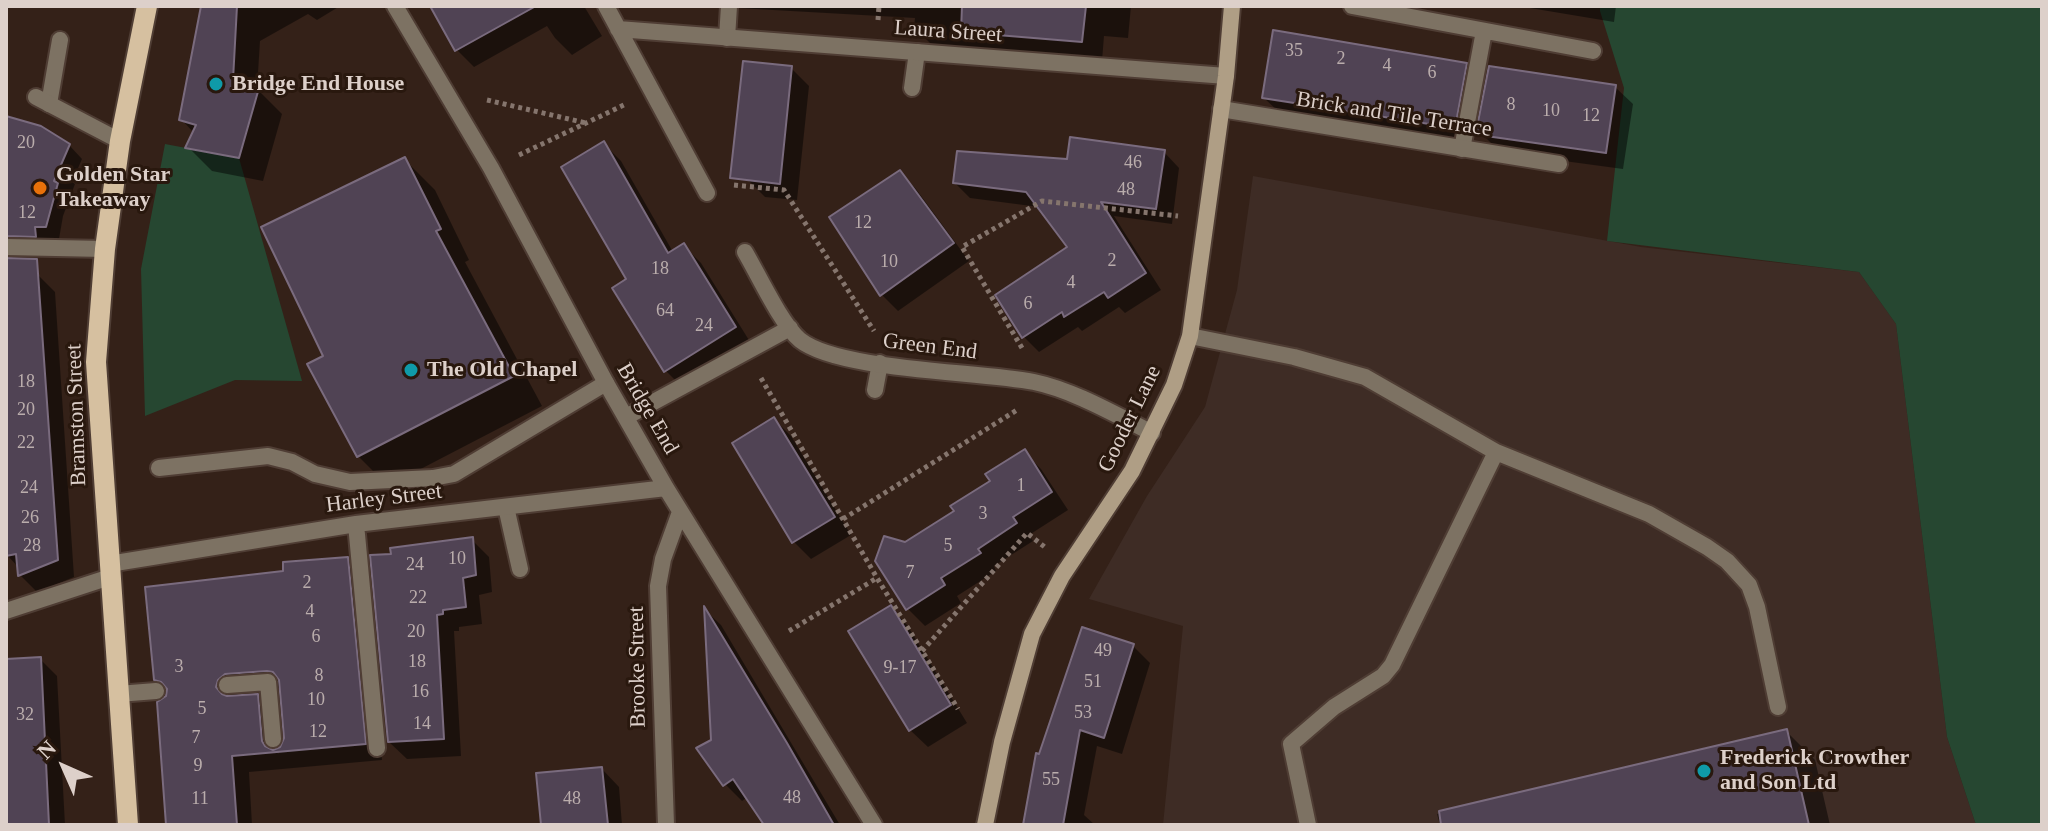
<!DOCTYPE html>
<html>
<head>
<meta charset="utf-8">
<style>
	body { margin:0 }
	#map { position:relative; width:2048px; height:831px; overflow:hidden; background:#342118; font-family:"Times New Roman",serif }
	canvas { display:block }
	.frame { position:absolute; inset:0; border:8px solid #ddd0ca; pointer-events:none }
	.north { position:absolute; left:24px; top:727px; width:80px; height:80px; -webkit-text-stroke:6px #29180e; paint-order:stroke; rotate:315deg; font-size:22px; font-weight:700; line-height:32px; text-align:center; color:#ddd0ca }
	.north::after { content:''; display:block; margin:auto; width:28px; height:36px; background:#ddd0ca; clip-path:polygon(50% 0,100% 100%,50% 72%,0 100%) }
</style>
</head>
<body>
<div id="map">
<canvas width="2048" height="831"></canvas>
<div class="frame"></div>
<div class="north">N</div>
</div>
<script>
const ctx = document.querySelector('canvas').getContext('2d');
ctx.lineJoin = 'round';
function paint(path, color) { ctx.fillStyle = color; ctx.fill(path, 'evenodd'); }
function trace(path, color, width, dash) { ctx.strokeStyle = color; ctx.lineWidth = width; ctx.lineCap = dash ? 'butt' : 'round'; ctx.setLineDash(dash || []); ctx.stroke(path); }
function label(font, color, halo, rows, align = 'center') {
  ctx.font = font + ' "Times New Roman",serif'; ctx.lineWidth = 6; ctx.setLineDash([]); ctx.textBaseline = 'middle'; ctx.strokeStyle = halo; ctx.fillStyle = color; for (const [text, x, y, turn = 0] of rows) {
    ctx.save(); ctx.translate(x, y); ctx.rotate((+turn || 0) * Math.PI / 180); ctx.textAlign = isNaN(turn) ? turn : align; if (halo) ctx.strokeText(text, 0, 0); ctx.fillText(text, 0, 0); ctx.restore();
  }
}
const industrial = new Path2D(`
	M1253 176 1641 247 1859 272 1896 324 1947 737 1976 825H1163L1183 626 1089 599 1147 496 1205 407 1237 290Z`);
const green = new Path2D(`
	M1600 6H2042V825H1976L1947 737 1896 324 1859 272 1607 241 1624 88 1600 11Z
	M165 144 239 158 302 381 235 380 145 416 141 269Z`);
const shadow = new Path2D(`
	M203 6H340L317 20 308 14 260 41 257 89 282 114 263 181 212 171 188 147 194 133 181 119Z
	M432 6H584L602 36 572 55 555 38 547 26 474 67 457 50Z
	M702 6H1131L1128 38 1104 36 1102 61 934 47 914 27 915 18Z
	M1518 6H1616L1614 22Z
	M1275 33 1466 64 1483 82 1471 145 1282 115 1264 98Z
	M791 68 809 86 797 200 765 197 747 179Z
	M1615 87 1633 104 1623 169 1505 153 1496 148 1479 131Z
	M6 126 69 145 82 159 72 182 75 184 63 216 59 239 19 238 6 225Z
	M604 144 621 161 673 252 683 245 701 263 752 345 683 388 666 371 629 280Z
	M1164 152 1179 168 1172 224 1114 216 1161 290 1125 313 1119 307 1082 331 1078 327 1039 352 1023 336 1070 248 1039 207 970 198 955 183 1068 161Z
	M405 160 435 190 469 260 465 262 542 406 388 486 358 456 326 357Z
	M900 172 916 189 969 261 898 311 882 295Z
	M6 275H38L55 292 74 577 37 592 20 575 19 568 7 555 6 550Z
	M774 419 791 436 851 535 811 559 794 542 734 443Z
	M1024 452 1041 469 1068 510 1029 535 1033 541 994 566 996 571 957 596 961 603 925 626 908 609 905 544 956 511Z
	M472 540 489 557 492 592 479 595 482 624 459 627V631H454L461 756 407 759 389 742 393 556Z
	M347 559 365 577 382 760 249 772 252 825H169L168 691 156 679 285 573ZM281 688 286 739 278 754 275 713 257 696H237L239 692Z
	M890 607 907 625 967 723 928 747 910 730Z
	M706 611 721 625 840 825H767L748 797 742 801 725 784 713 741Z
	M1133 646 1150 663 1122 754 1097 746 1084 815 1095 825H1025L1041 756Z
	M40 659 57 676 65 825H6V661Z
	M1786 731 1815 760 1830 825H1440L1437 814Z
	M602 769 619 787 622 825H543Z`);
const building = new Path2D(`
	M201 6H237L233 80 259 88 239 158 185 148 196 125 179 120Z
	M430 6H536L455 51Z
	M962 6H1086L1082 42 961 32Z
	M1273 30 1467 63 1455 128 1262 98Z
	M743 61 792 66 780 184 730 178Z
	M1489 66 1616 85 1606 153 1486 136 1487 133 1476 132Z
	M6 116 41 126 70 144 54 181 58 183 46 227H35L36 237 6 236Z
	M1070 137 1165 150 1156 209 1101 202 1146 273 1108 298 1104 292 1064 317 1062 312 1022 338 995 295 1067 247 1026 192 953 183 957 151 1067 159Z
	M604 141 668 253 684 243 736 327 664 372 612 288 626 279 561 167Z
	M405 157 441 229 436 231 514 376 357 457 307 364 323 356 261 227Z
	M900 170 954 243 880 296 829 217Z
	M6 258 37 259 58 560 18 576 16 554 6 556Z
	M774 417 835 517 792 543 732 443Z
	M1025 449 1052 492 1013 517 1017 523 978 549 981 553 941 578 945 585 906 610 875 561 884 536 905 542 954 511 950 506 990 481 985 474Z
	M473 537 476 575 463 578 466 607 443 610V614L437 615 444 739 388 742 370 555 391 554 390 548Z
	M348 557 366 744 232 756 237 825H166L157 702 166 696 167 689 161 682 154 680 145 587 283 571V562ZM267 671 273 672 279 680 284 738 280 747 273 750 265 746 262 741 258 694 227 696 222 694 216 687 218 680 225 674Z
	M891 605 951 705 909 731 848 631Z
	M704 606 787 743 834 825H764L733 779 723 786 696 748 711 740Z
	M1082 627 1134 644 1104 738 1080 730 1063 825H1023L1036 753 1039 754Z
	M41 657 49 825H6V659Z
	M1787 729 1809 825H1441L1439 811Z
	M602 767 608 825H541L536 773Z`);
const path = new Path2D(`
	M878 20 879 6
	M487 100 586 123
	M519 155 626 104
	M734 185 784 190 874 331
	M1022 348 962 247 1042 201 1178 216
	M761 378 877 578 958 709
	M843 519 1017 410
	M789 631 877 578
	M922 651 1027 533 1046 548`);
const lane = new Path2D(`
	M1352 6 1593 51
	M727 38 729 6
	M912 88 917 52
	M49 104 60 40
	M1462 149 1484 31
	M1190 336 1294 357 1365 377 1496 452 1649 514 1707 547 1727 561 1749 585 1757 607 1778 707
	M875 390 880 363
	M159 468 268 456 292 462 315 474 350 482 433 478 454 474 606 383
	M506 507 520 569
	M227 685 268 682 273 739
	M118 694 156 691
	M1308 825 1291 744 1334 707 1383 676 1392 665 1496 452`);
const street = new Path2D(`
	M395 6 491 168 606 383 666 488 874 825
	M606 6 707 193
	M618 29 1226 76
	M36 97 120 141
	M1221 109 1559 164
	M6 247 105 249
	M745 252C758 274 781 324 800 340 839 371 980 371 1034 382 1073 390 1116 415 1152 433
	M626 417 790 328
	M356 524 377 748
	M109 564 356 524 666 488
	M6 611 110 577
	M666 825 658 586 663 559 680 512`);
const secondary = new Path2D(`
	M985 825 1002 742 1032 634 1062 576 1132 471 1174 385 1190 336 1226 76 1232 6`);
const primary = new Path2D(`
	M128 825 96 362 105 249 120 141 147 6`);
const markers = [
	[216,84,8,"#0f9aa8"],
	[40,188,8,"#e8710a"],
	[411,370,8,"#0f9aa8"],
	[1704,771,8,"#0f9aa8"]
];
const numberNames = [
	["35",1294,51],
	["2",1341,59],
	["4",1387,66],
	["6",1432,73],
	["8",1511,105],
	["10",1551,111],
	["12",1591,116],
	["20",26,143],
	["46",1133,163],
	["48",1126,190],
	["12",27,213],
	["12",863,223],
	["2",1112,261],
	["10",889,262],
	["18",660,269],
	["4",1071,283],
	["6",1028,304],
	["64",665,311],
	["24",704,326],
	["18",26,382],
	["20",26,410],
	["22",26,443],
	["1",1021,486],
	["24",29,488],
	["3",983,514],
	["26",30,518],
	["28",32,546],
	["5",948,546],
	["10",457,559],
	["24",415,565],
	["7",910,573],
	["2",307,583],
	["22",418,598],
	["4",310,612],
	["20",416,632],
	["6",316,637],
	["49",1103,651],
	["18",417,662],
	["3",179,667],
	["9-17",900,668],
	["8",319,676],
	["51",1093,682],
	["16",420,692],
	["10",316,700],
	["5",202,709],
	["53",1083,713],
	["32",25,715],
	["14",422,724],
	["12",318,732],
	["7",196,738],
	["9",198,766],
	["55",1051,780],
	["48",792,798],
	["11",200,799],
	["48",572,799]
];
const streetNames = [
	["Laura Street",948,32,4],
	["Brick and Tile Terrace",1394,115,9],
	["Green End",930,347,7],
	["Bridge End",647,409,60],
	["Bramston Street",77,415,-92],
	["Gooder Lane",1130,419,-64],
	["Harley Street",384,499,-7],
	["Brooke Street",638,667,-91]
];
const poiNames = [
	["Bridge End House",232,84],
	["Golden Star",56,175],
	["Takeaway",56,200],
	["The Old Chapel",427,370],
	["Frederick Crowther",1720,758],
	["and Son Ltd",1720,783]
];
paint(industrial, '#3e2c25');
paint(green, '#264731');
paint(shadow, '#0007');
paint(building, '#504354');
trace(building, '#7a6b7e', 2);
trace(lane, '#4f3d34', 20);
trace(street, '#4f3d34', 20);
trace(secondary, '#4f3d34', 20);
trace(primary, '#4f3d34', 24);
trace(path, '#85756d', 5, [4, 4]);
trace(lane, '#7d7263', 16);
trace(street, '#7d7263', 16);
trace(secondary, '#af9e85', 16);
trace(primary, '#d6c0a0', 20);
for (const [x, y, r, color] of markers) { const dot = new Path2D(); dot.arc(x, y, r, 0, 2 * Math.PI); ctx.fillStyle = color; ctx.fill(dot); trace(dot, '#29180e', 3); }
label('18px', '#baadac', null, numberNames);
label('22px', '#ddd0ca', '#29180e', streetNames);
label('bold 22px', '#ddd0ca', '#29180e', poiNames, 'left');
</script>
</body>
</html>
